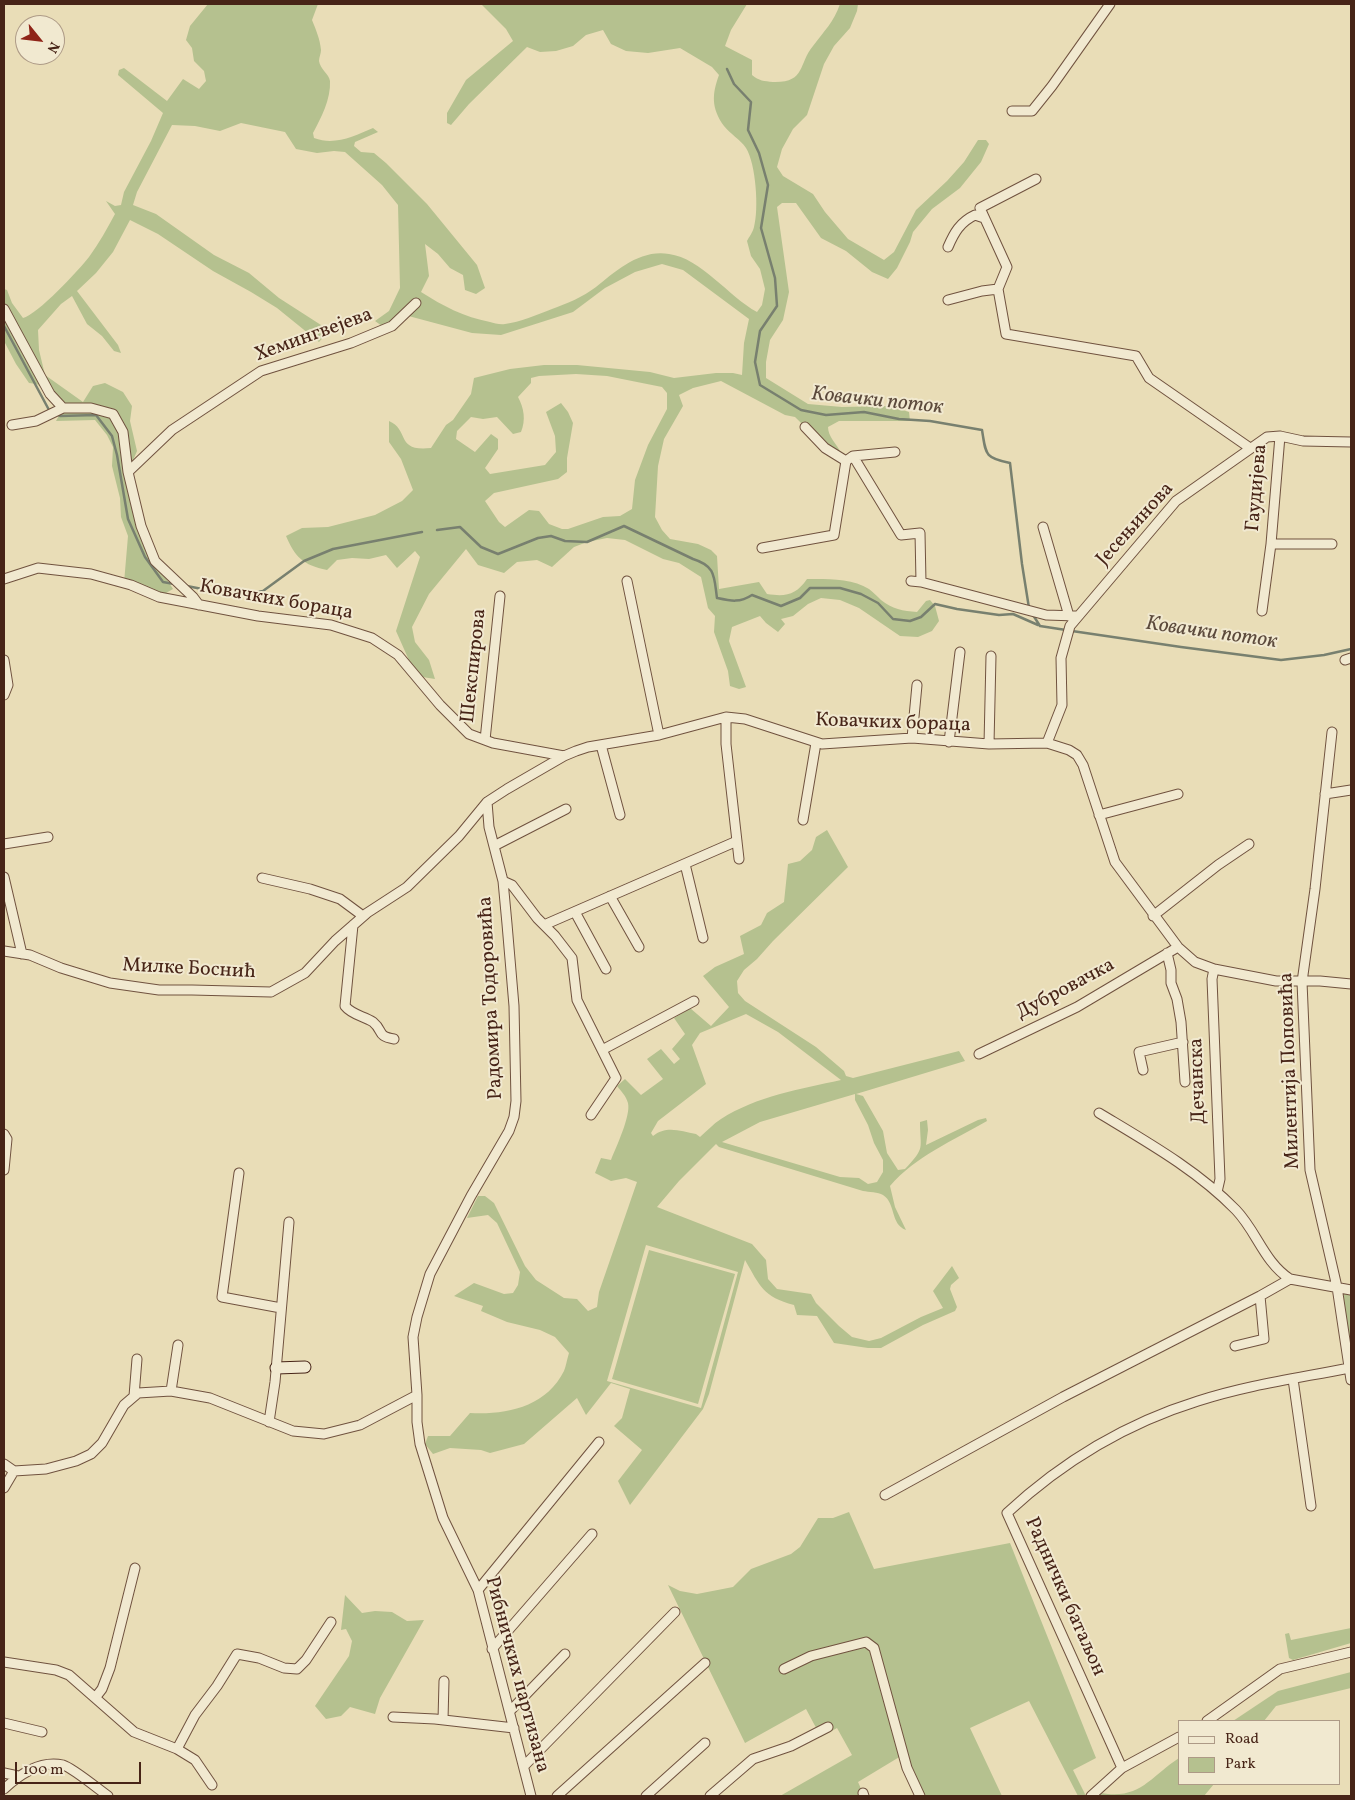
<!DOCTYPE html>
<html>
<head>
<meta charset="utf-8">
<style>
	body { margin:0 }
	#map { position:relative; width:1355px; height:1800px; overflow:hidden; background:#e9ddb7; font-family:Vollkorn,serif }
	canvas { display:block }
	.frame { position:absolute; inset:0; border:5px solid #472417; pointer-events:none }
	.legend { position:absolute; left:1178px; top:1720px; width:162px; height:65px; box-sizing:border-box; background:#f1e9d0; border:1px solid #ad9a86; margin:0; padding:6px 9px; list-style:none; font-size:15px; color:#472417 }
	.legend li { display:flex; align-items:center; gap:10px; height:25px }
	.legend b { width:25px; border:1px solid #ad9a86 }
	.north { position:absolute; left:15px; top:15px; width:50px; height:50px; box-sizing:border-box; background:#f1e9d0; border:1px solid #ad9a86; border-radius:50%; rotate:119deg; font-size:14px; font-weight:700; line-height:20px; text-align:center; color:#472417 }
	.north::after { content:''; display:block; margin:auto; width:18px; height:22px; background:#8f2418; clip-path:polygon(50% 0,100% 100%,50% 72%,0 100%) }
	.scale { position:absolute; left:15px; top:1762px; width:126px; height:22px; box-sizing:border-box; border:2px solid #472417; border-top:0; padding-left:6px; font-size:15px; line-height:18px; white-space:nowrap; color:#472417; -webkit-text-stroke:4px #f1e9d0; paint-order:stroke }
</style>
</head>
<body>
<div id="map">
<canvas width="1355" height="1800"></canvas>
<div class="frame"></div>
<ul class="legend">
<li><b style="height:6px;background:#f1e9d0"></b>Road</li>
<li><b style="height:14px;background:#b5c18f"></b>Park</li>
</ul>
<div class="north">N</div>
<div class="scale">100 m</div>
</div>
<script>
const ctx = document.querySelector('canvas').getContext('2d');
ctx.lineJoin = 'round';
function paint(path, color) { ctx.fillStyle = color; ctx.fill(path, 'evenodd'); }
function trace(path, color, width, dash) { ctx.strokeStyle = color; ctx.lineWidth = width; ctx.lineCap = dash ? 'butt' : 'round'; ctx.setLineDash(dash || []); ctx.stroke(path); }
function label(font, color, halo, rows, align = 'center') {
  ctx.font = font + ' Vollkorn,serif'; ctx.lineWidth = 4; ctx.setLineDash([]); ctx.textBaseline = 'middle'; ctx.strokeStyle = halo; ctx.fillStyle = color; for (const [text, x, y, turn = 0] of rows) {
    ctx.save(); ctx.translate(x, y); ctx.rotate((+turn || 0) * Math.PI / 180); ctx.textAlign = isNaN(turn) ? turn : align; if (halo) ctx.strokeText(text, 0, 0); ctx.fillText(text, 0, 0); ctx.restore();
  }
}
const green = new Path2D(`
	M208 4H318L312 20C316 30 320 39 321 50 321 54 319 57 319 61 320 69 329 74 330 81 331 99 321 118 313 133L314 138C335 146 354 136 373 128L378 132 355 142 354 146 361 152 374 153 386 163 427 204 477 265 485 288 476 294 465 290 463 275 450 268 438 254 425 244 429 276 421 292C443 306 464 317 490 322 494 323 500 325 505 324 520 322 537 315 552 309 566 304 583 297 596 287 616 271 640 249 669 254 701 258 729 297 757 312L762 305 765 289 760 269 751 256 747 241C749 237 753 232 754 227 759 209 756 164 746 148 740 139 730 134 724 126 711 108 712 94 719 75L712 67 680 48 648 53 626 51 611 44 603 30 586 35 573 46 556 51 540 52 527 47 469 104 451 125 447 123V113L466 80 513 41 506 29 481 4H747L731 30 725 46 752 60V75C759 81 764 81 773 82 806 83 798 64 813 46 824 31 834 22 840 4H858L857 11 850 28 834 46 824 64 807 115 793 129 782 149 777 167 783 176 813 194 825 212 848 239 884 260 894 252 916 210 947 181 964 162 978 140H986L989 144 981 162 960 188 932 209 913 232 910 242 897 268 888 279 872 272 846 251 821 238 796 203H782L777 207 789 292 783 320 770 340 766 362V378L808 404 842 407 890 406 909 412 910 421H839L828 427C828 437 837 444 841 453L835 456 795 417 785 415 721 381 693 388 679 395 683 406 664 439 658 466 655 517 662 530 670 539 698 544 711 550 717 556 719 589 759 582 767 594C786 597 796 595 807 579 826 579 852 578 869 589 873 592 877 596 881 600 892 609 903 611 917 612L926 601 930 600 935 606 939 621 932 631 918 637 900 636 859 608 840 600 821 598 808 604 793 616 781 619 785 624 778 632 766 623 760 616 732 627 729 641 746 687 739 689 730 686 728 671 714 632 715 616 708 608 701 577 679 563 663 559 625 540 607 538 587 542 574 547 552 567 537 560 517 562 504 573 478 565 466 549 429 594 412 627 415 642 429 660 435 679 416 676 396 631 420 557 415 551 397 568 386 555 369 559 352 558 337 560 327 570C303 565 295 557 286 536L302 528 328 527 375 515 402 501 413 490 401 459 389 442V421C410 430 395 452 431 448L446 425 453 420 471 394 474 378 510 369 544 365H577L650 372 674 378 716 373H733L742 375 744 343 749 319 683 270 662 264 635 272 605 288 573 312 501 335 472 333 401 314 382 326 375 321 389 311 400 288 398 205 382 185 345 152 334 151 317 153 296 149 285 132 241 123 220 131 195 126 172 125 137 192 133 205 156 214 214 255 249 273 279 298 321 325 327 333 319 342 277 308 251 292 213 271 158 234 130 220 113 252 96 273 77 291 118 345 121 353 114 351 102 336 87 324 72 296 61 304 38 330 39 350 45 375 83 402 93 386 105 383 123 392 132 406 130 421 137 451 128 472 155 561 173 589 159 597 124 583 128 536 121 517 120 498 112 466 113 447 107 435 95 420 56 421 63 408 37 384 29 383 16 364 4 341V289L7 290 12 303 23 318C37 315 79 270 89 257 99 243 107 229 115 214L106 201 115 206 121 205 124 192 151 141 163 113 118 75 119 70 124 68 167 101 183 79 199 89 206 81 204 71 194 61 192 48 186 40 190 26ZM576 374 607 376 662 387 667 393V409L648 445 635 480 632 509 620 516 603 517 568 529H562L549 524 539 511 529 510 505 527 499 522 485 501 494 493 558 479 567 472V458L573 423 568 412 561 403 546 412 555 436 556 452 545 465 490 474 485 468 498 449V439L491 434 475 452 456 439 457 431 471 417 483 419 497 417 513 434 521 432C526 420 524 408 518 397L531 383V378L539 376Z
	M827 830 848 867 773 941 757 959 744 970 737 981 738 993 745 1001 816 1047 844 1071 846 1076 853 1078 959 1051 965 1061 856 1094 863 1096 883 1131 887 1153 898 1170 905 1169C926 1147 920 1149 920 1122L927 1120 928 1130 926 1145 978 1120 986 1118 987 1121C954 1140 916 1156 890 1186L895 1207 906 1230C890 1224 896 1203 883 1195 878 1192 869 1192 863 1191L719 1147 716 1144 679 1181 657 1207 752 1244 766 1260 768 1279 777 1289 811 1294 816 1303 839 1326 852 1337 869 1341 881 1338 921 1317 943 1308 933 1291 952 1266 959 1278 951 1285 950 1289 957 1307 955 1311 923 1325 881 1348H868L834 1343 817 1316 797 1315 794 1305C763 1297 760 1286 745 1260L709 1394 703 1409 630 1505 618 1481 642 1450 614 1426 622 1418 630 1389 611 1383 586 1415 577 1398 524 1444 490 1453 481 1450 450 1448 433 1454 425 1444 428 1436H450L470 1413C506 1415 546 1407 564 1371 566 1366 567 1359 569 1353L555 1337 540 1330 507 1322 481 1311 483 1306 454 1296 474 1283 504 1294 513 1293 518 1285 520 1272 497 1223 488 1215 467 1218 478 1196H485L494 1203 525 1266 536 1280 564 1298 577 1299 588 1311 597 1307 599 1292 637 1182 626 1178 611 1181 595 1173 601 1158 611 1160C616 1147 631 1116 628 1103 626 1096 621 1091 617 1086L625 1079 641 1095 663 1079 647 1059 661 1049 674 1064 680 1059 672 1049 685 1034 674 1018 690 1008 711 1026 729 1007 703 976 715 967 744 954 740 936 761 925 767 913 784 902 788 864 800 861 812 850 816 837ZM746 1014 778 1032 841 1080C800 1089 757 1096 721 1119 713 1124 707 1131 700 1137L696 1134C681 1131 666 1125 653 1136L651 1133 658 1121 706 1084 692 1045 700 1033ZM855 1094V1100L868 1125 874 1143 883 1160V1172L877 1182 868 1184 859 1178 840 1177 722 1142 760 1122ZM646 1245 738 1272 701 1408 607 1381Z
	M649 1250 735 1274 698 1404 612 1379Z
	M1337 1287 1351 1291V1380Z
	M849 1512 874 1569 1010 1543 1096 1758 1073 1770 1086 1796H1078L1029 1701 970 1728 1002 1796H920L901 1756 858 1782 863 1793 858 1796H780L852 1755 837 1728 821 1737 806 1709 745 1743 668 1585 680 1591 697 1594 733 1587 751 1569 791 1554 800 1547 818 1518H833Z
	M345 1595 362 1613 375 1611 392 1612 407 1621 424 1620 380 1698 375 1714 350 1707 341 1716 326 1719 315 1706 349 1656 352 1641 346 1629 341 1630Z
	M1351 1628V1643L1293 1660 1289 1658 1285 1634 1289 1633 1291 1640Z
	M1351 1672V1688L1276 1706 1264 1721H1233L1278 1691Z
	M1179 1758V1784H1214L1204 1796H1097L1101 1793C1140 1800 1150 1777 1179 1758Z`);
const stream = new Path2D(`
	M727 69 734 84 751 102 748 130 759 153 768 185 761 228 775 278 777 306 760 331 755 362 760 385 801 410 826 415 864 412 899 419 930 421 982 430C986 454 984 458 1010 463L1022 564 1029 608
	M4 326 49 410 52 411
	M56 414 60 416 96 415 112 436 117 455 128 519 145 557 163 582 174 584
	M437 530 460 527 481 547 498 554 538 538 551 536 565 541 587 542 624 526 693 559C716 566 714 577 717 598 731 601 740 603 752 595L781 606 800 598 810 588H840L861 594 878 603 893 619 910 621 921 617 935 604 957 609 999 615 1013 614 1038 625
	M187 586 237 596 263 591 304 561 333 549 422 532
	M1033 615 1040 626 1066 630
	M1072 631 1181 647 1281 660 1324 655 1351 649`);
const street = new Path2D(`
	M1012 111H1032L1052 86 1110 4
	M1036 179 980 208 1007 267 998 289 1006 334 1136 356 1149 378 1250 448
	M948 247C954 233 960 222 975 215L984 218
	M948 300 982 291 998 289
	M4 309 50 394 63 408H91L113 414 123 432 128 472 141 526 155 561 193 597 199 605
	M12 425 36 421 63 408
	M805 427 825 448 846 461
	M853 456 895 452
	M128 472 172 430 261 371 351 343 392 326 416 303
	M1043 527 1069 616
	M1271 544H1332
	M762 548 834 535 846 461 853 456 901 535 920 533 921 582
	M4 579 38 568 91 574 131 585 159 597 258 616 331 625 372 638 398 655 440 705 469 734 493 743 564 756
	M627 581 659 735
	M911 581 921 582 1046 615 1077 616
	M1262 611 1271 544 1280 436
	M4 660 8 685 4 695
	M1345 660 1351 658
	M726 717V744L739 859
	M1332 732 1315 889 1302 982 1310 1170 1337 1287 1351 1380
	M912 738 917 685
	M485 740 500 596
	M949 742 960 652
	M1047 743 1062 705 1061 658 1070 626 1176 501 1267 437 1280 436 1303 441 1351 442
	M989 744 991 656
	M601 745 620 815
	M1325 794 1351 790
	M487 802 489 827 503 881 507 924 514 1006 516 1101 514 1117 509 1131 471 1196 430 1274 417 1317 413 1337 417 1395V1422L420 1444 443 1518 478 1590 531 1796
	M1099 815 1178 794
	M803 820 816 743
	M4 844 48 837
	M494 846 566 809
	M685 864 703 938
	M4 877 22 954
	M262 878 310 889 340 899 363 916
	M503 881 512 885 537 918 555 936 572 958 577 1000 616 1078 591 1115
	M610 896 639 947
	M575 912 606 969
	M1153 916 1218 865 1249 844
	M353 925 345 1006C352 1015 364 1016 373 1022 384 1031 376 1036 394 1039
	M544 925 737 841
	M4 951 30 955 61 968 110 983 159 990H192L271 992 305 973 335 941 367 913 407 887 459 836 487 802 507 789 564 756 576 751 588 747 659 735 726 717 745 719 822 744 912 738 989 744 1047 743 1069 750 1077 755 1083 765 1115 862 1178 947 1195 962 1214 969 1276 981H1320L1351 984
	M1167 953 1171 970V983L1177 999 1181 1022 1185 1082
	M1214 969 1212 979 1220 1179 1217 1192
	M602 1050 694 1001
	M979 1054 1077 1007 1178 947
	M1143 1070 1139 1052 1183 1042
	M1099 1113C1147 1142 1197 1170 1236 1210 1257 1232 1264 1262 1290 1279
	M4 1134 7 1139 4 1170
	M239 1173 222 1297 281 1308
	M1235 1346 1264 1339 1260 1296
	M1293 1379 1311 1506
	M171 1391 178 1345
	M134 1396 137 1359
	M269 1422 275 1382 289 1222
	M4 1464 14 1471 46 1469 76 1461 91 1454 102 1443 124 1405 138 1393 171 1391 210 1398 293 1431 324 1434 360 1425 417 1395
	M4 1488 14 1471
	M885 1495 1063 1397 1260 1296 1290 1279 1351 1290
	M478 1590 599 1442
	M492 1649 592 1534
	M4 1662 56 1670 69 1675 134 1732 177 1749 195 1760 212 1785
	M784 1669 811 1656 866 1642 874 1648 907 1768 920 1796
	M95 1698 102 1689 110 1668 135 1568
	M510 1711 565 1654
	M393 1717 435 1719 514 1728
	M443 1720 444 1681
	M1207 1721 1280 1669 1351 1652
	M4 1723 42 1732
	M177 1749 195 1715 217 1686 237 1654 259 1658 284 1668 297 1669 306 1660 331 1622
	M524 1766 675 1612
	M1122 1768 1007 1513C1063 1461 1124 1424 1198 1401 1247 1385 1299 1378 1349 1368
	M4 1773 18 1776
	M4 1789C20 1774 40 1760 63 1765 73 1768 98 1789 108 1796
	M863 1793 864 1796
	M557 1796 705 1663
	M646 1796 705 1743
	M710 1796 753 1759 791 1746 828 1727
	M1091 1796 1122 1768 1179 1737`);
const secondary = new Path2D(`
	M276 1368 305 1367`);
const streetNames = [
	["Хемингвејева",314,336,-20],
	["Гаудијева",1258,488,-85],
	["Јесењинова",1136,525,-48],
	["Ковачких бораца",276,601,10],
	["Шекспирова",475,666,-84],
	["Ковачких бораца",893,724,2],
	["Милке Боснић",189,970,3],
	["Дубровачка",1066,990,-28],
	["Радомира Тодоровића",492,998,-93],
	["Милентија Поповића",1291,1071,-92],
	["Дечанска",1199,1081,-92],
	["Раднички батаљон",1064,1597,66],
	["Рибничких партизана",516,1675,75]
];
const waterNames = [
	["Ковачки поток",877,402,6],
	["Ковачки поток",1211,634,8]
];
paint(green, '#b5c18f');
trace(stream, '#78806f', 2.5);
trace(street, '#70523f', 11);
trace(secondary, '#472417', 13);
trace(street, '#f1e9d0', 9);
trace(secondary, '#f1e9d0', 11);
label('20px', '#472417', '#f1e9d0', streetNames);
label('italic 21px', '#5c4a3c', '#f1e9d0', waterNames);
</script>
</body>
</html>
